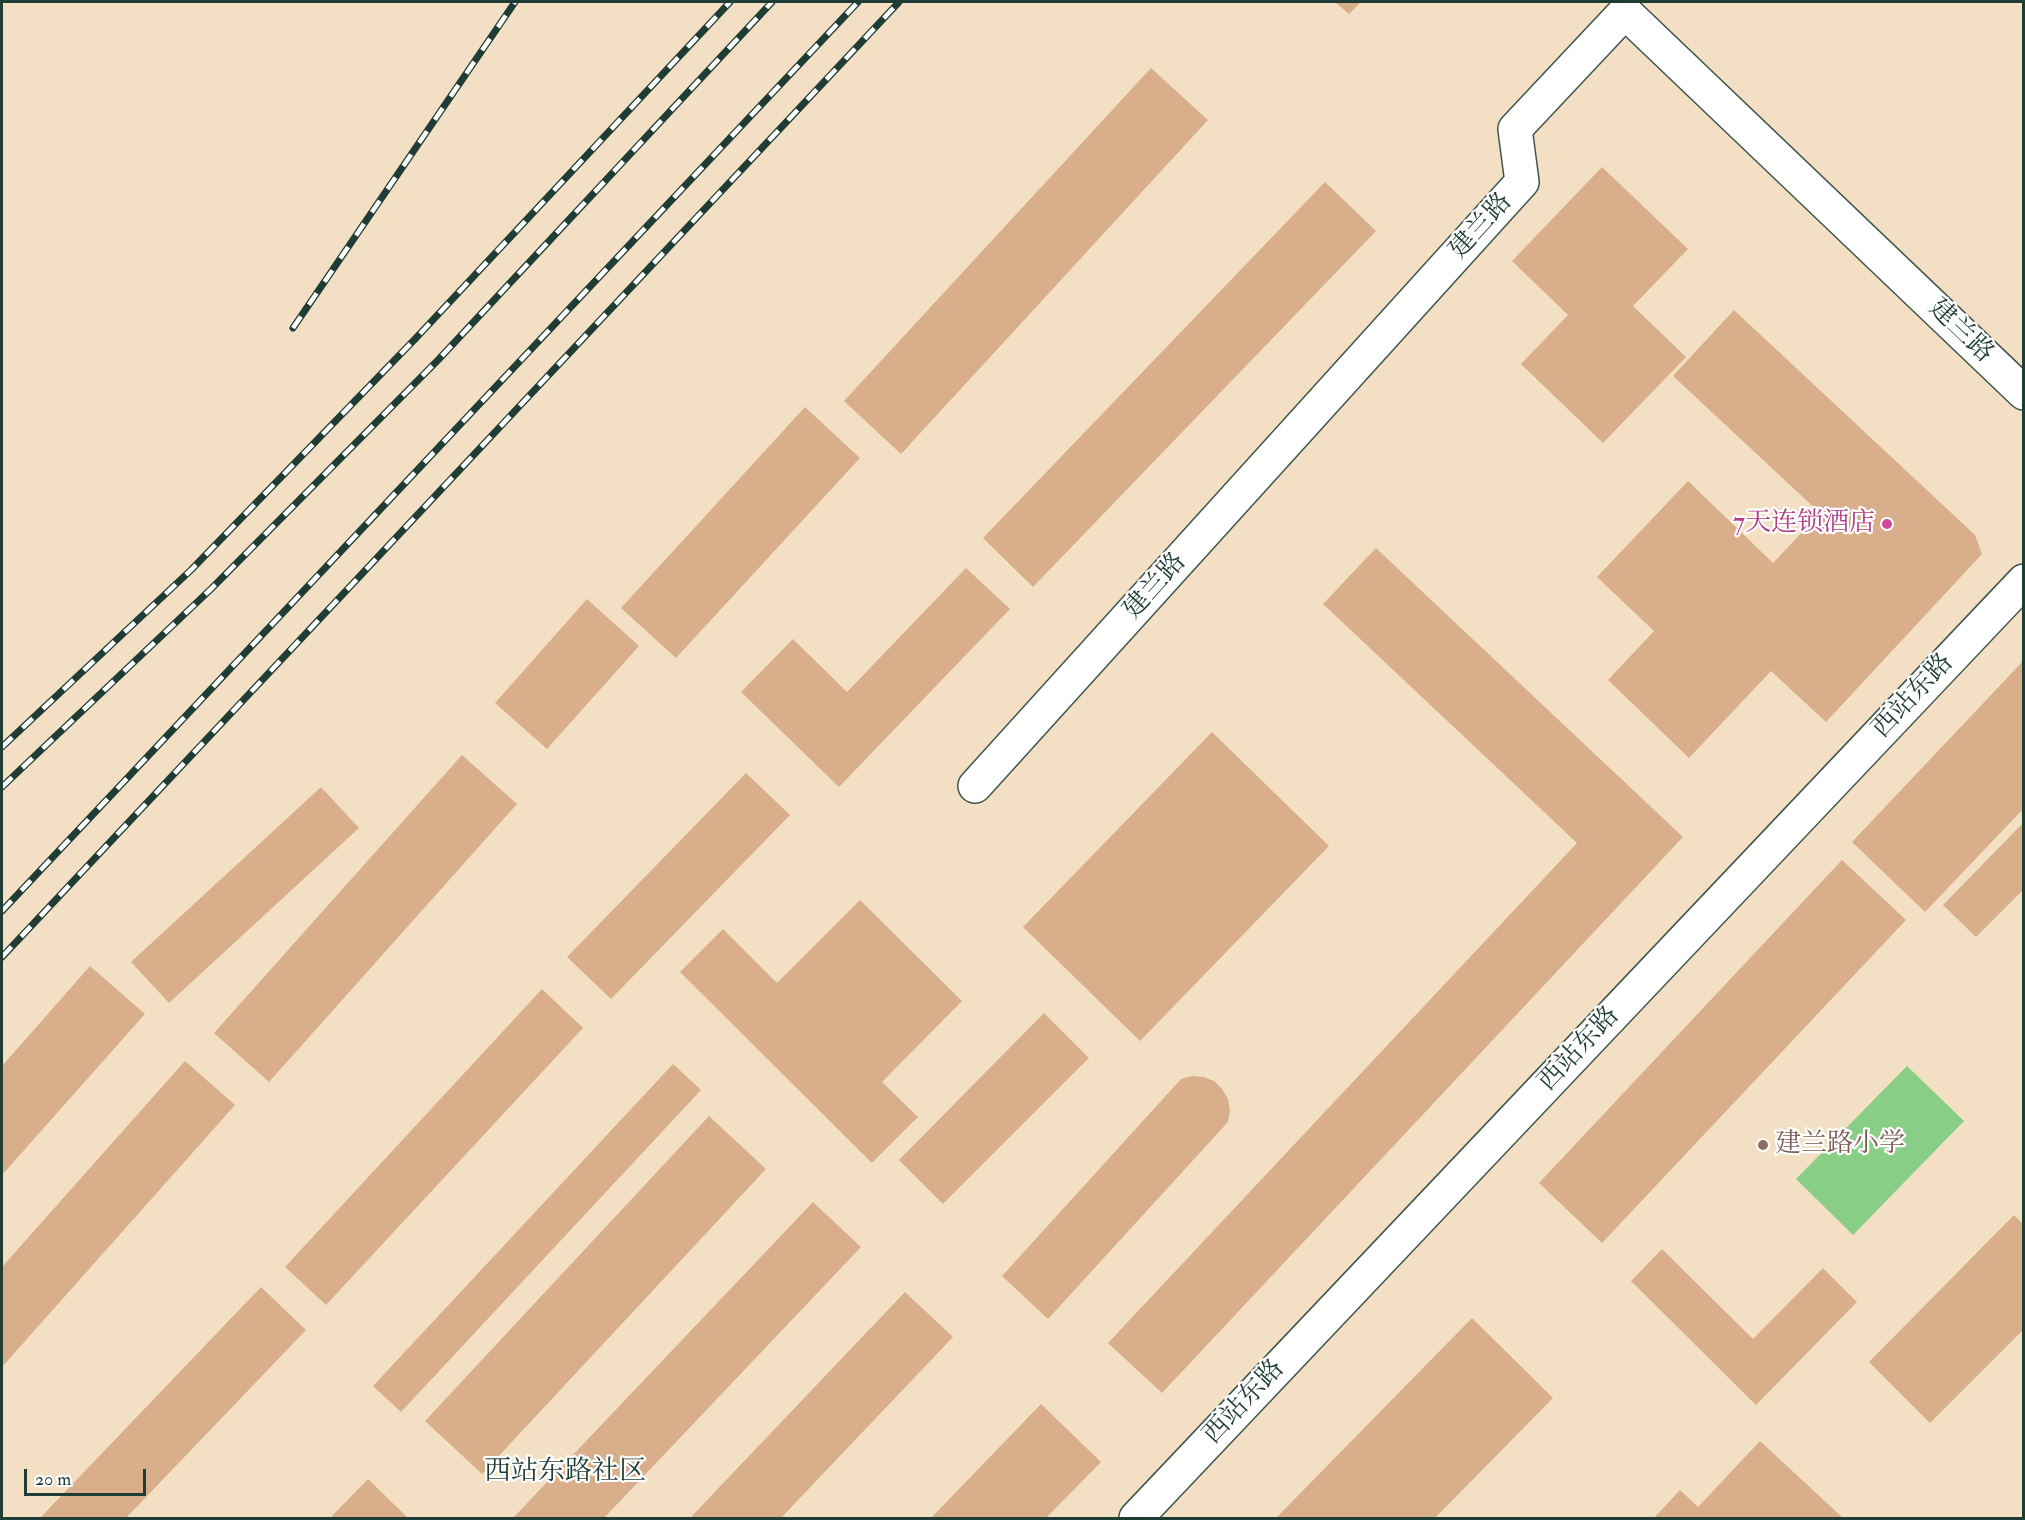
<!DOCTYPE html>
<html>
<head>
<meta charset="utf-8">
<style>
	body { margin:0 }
	#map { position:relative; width:2025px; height:1520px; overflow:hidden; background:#f3e0c4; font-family:"IM FELL Double Pica",serif }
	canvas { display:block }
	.frame { position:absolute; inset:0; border:3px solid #1f3d34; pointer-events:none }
	.scale { position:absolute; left:24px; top:1469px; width:122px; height:27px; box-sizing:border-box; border:3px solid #1f3d34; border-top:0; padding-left:8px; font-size:18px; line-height:21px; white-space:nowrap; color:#1f3d34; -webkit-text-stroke:4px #fff; paint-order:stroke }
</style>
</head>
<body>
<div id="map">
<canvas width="2025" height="1520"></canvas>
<div class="frame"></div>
<div class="scale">20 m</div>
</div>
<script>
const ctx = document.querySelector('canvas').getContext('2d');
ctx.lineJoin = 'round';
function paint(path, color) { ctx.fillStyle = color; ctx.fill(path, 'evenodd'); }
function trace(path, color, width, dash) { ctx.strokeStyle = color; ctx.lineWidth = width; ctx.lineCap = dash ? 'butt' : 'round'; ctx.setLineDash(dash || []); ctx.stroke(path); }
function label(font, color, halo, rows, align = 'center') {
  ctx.font = font + ' "IM FELL Double Pica","Noto Serif SC",serif'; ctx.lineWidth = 4.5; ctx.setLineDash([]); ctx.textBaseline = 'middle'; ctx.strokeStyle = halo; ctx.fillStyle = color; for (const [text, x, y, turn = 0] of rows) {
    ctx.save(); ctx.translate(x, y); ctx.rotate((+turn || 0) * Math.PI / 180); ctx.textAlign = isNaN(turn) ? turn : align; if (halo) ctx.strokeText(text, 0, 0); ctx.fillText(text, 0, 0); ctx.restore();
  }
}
const green = new Path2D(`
	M1907 1066 1964 1121 1853 1235 1796 1179Z`);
const building = new Path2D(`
	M1335 2H1361L1349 14Z
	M1151 68 1208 120 901 454 844 401Z
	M1602 167 1688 249 1633 306 1686 357 1603 443 1521 364 1568 315 1512 261Z
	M1325 182 1376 231 1033 587 983 538Z
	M1734 310 1975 535 1982 554 1826 722 1771 671 1689 758 1608 680 1654 631 1597 577 1688 481 1773 563 1820 513 1673 376Z
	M805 407 860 458 676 658 621 608Z
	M1376 548 1683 837 1162 1393 1108 1343 1577 843 1323 604Z
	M966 568 1010 609 839 787 741 692 793 639 847 692Z
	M587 599 639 646 547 749 495 703Z
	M2024 660V808L1925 912 1852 842Z
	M1212 732 1329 846 1140 1041 1023 927Z
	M462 755 517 804 269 1082 214 1033Z
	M746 773 790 815 611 999 567 957Z
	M321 787 359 828 169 1003 131 962Z
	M2024 822V889L1976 937 1943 905Z
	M1842 860 1906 920 1602 1243 1539 1183Z
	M860 900 962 1001 882 1082 918 1117 872 1163 680 972 723 929 777 983Z
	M90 966 145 1014 2 1175V1066Z
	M542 989 583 1028 326 1305 285 1267Z
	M1044 1013 1089 1058 943 1204 899 1160Z
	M185 1061 235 1105 2 1367V1267Z
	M673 1064 701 1090 401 1412 373 1386Z
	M1192 1076 1204 1077 1214 1081 1222 1089 1228 1099 1230 1111 1228 1122 1048 1319 1002 1276 1181 1079Z
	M709 1116 766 1169 482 1474 425 1421Z
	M813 1202 861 1247 604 1518H513Z
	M2014 1215 2024 1225V1329L1930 1423 1869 1362Z
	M1662 1249 1753 1339 1823 1268 1857 1302 1756 1405 1631 1281Z
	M261 1287 306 1330 126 1518H40Z
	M905 1292 953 1337 781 1518H690Z
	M1472 1318 1553 1398 1435 1518H1276Z
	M1041 1404 1101 1462 1046 1518H931Z
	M1760 1441 1843 1518H1654L1680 1490 1698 1507Z
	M368 1479 408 1518H330Z`);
const minor = new Path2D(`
	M975 786 1522 182 1515 129 1625 12 2024 393
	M1136 1518 2024 581`);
const rail = new Path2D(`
	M293 328 515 2
	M2 747 191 570 416 338 730 2
	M2 787 211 589 439 359 772 2
	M2 911 858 2
	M2 957 899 2`);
const markers = [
	[1887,524,6,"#d1479c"],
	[1763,1145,6,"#8d6e63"]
];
const streetNames = [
	["建兰路",1482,227,-48],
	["建兰路",1960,332,44],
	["建兰路",1156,587,-48],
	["西站东路",1914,697,-47],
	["西站东路",1580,1050,-47],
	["西站东路",1245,1403,-47]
];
const hotelNames = [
	["7天连锁酒店",1875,524]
];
const educationNames = [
	["建兰路小学",1775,1145]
];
const neighbourhoodNames = [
	["西站东路社区",565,1473]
];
paint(green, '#89ce87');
paint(building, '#d8af8a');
trace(minor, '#3f554a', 36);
trace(minor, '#fff', 33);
trace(rail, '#1f3d34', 7);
trace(rail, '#fff', 4.5, [14]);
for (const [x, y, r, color] of markers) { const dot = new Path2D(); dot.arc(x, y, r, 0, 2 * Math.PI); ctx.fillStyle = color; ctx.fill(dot); trace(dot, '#fff', 2); }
label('26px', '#1f3d34', '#fff', streetNames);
label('26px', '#b23c85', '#fff', hotelNames, 'right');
label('26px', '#785e54', '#fff', educationNames, 'left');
label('27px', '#1f3d34', '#fff', neighbourhoodNames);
</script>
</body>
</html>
